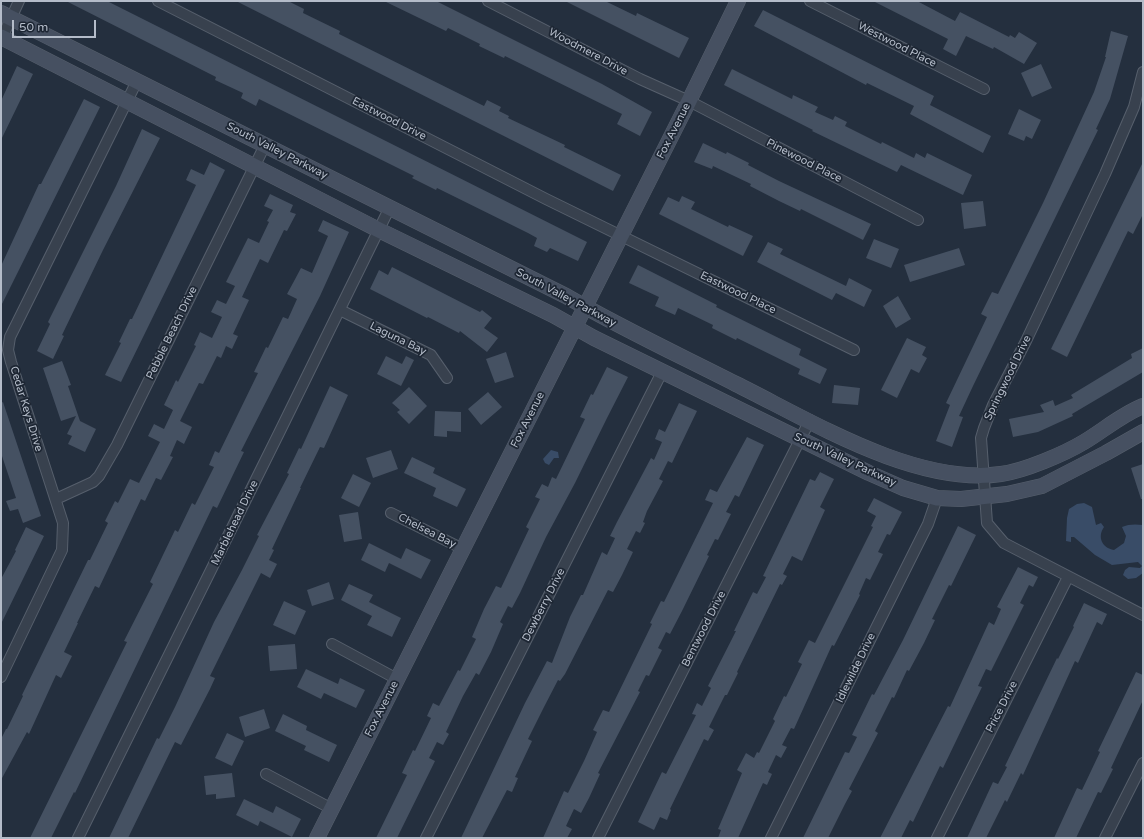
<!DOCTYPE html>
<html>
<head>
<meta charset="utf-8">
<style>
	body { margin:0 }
	#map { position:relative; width:1144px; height:839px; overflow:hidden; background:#242f3e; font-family:"Varela Round",sans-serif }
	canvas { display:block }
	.frame { position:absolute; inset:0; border:2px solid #b4bcc9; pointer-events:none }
	.scale { position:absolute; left:12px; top:20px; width:84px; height:18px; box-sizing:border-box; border:2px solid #b4bcc9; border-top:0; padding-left:5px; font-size:12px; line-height:14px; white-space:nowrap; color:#b4bcc9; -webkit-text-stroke:3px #1d2633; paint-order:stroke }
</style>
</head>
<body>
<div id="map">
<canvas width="1144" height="839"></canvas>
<div class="frame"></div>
<div class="scale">50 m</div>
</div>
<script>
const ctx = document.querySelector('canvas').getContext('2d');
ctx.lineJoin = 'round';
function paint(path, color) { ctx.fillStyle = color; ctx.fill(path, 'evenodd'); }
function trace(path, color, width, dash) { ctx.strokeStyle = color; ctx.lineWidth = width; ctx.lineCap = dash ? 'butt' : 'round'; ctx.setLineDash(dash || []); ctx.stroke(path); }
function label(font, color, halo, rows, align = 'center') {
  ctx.font = font + ' "Varela Round",sans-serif'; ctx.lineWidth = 3.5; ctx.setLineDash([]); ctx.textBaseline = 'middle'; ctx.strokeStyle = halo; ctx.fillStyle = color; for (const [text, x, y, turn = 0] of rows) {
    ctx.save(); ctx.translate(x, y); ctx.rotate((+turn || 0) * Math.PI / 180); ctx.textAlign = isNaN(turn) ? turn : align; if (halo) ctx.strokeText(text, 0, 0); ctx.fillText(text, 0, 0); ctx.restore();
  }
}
const water = new Path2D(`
	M551 450 558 452 559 458H554L549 465 545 463 543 459Z
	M1084 503 1092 507 1096 525 1101 523 1104 527C1097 537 1102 548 1114 550L1124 543 1126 536 1122 527C1128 524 1136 524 1143 525V573L1136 578 1128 579 1123 575 1125 570 1129 567 1140 568 1142 566 1138 562 1112 565 1095 555 1074 537H1071V542L1066 541 1067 518 1069 509 1077 504Z`);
const building = new Path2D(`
	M66 1H107L587 242 578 261 550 248 547 252 534 246 537 238 528 233 437 188 436 190 412 178 414 176 259 99 256 106 241 98 243 93 215 80 216 77Z
	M236 1H288L304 9 303 13 340 31 339 34 484 106 487 100 501 107 499 111 509 116 508 118 565 145 564 147 621 175 613 191Z
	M384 1H436L602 84 652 112 640 136 617 124 622 114 505 56 504 58 479 46 480 44 448 28 446 31Z
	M565 1H605L636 16 637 13 689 38 679 58Z
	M873 1H917L955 21 960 12 1009 37 1010 35 1015 38 1019 32 1037 43 1024 64 994 47 993 49 966 36 956 56 943 49 948 39Z
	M763 10 934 96 930 105 991 136 983 153 910 114 914 106 867 83 866 85 754 26Z
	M1111 31 1128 36 1110 99 1096 129 1098 130 973 386 959 416 963 417 952 447 936 441 950 405 946 403 987 317 981 314 992 292 998 294 1043 203 1094 92 1106 57H1105Z
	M1041 64 1052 88 1032 97 1021 73Z
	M17 66 33 74 1 140V101Z
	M732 69 792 99 793 95 818 107 815 112 833 120 835 116 847 122 845 126 881 144 882 142 914 158 916 153 925 158 927 153 972 175 963 195 901 165 897 172 812 131 813 130 724 85Z
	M84 99 100 107 1 306V266L39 184H41Z
	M1019 109 1041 120 1032 139 1026 136 1024 141 1008 134Z
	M142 129 160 138 103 250 62 335 64 336 53 359 37 351 50 324 48 322 116 186Z
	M703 143 726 154 727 152 749 163 748 165 779 181 871 224 863 240 801 209 800 211 779 201 750 186 751 184 713 166 712 169 694 162Z
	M210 162 225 170 121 382 105 375 121 343 119 342 130 319H132L196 185 186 180 191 169 204 175Z
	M1143 162V214L1133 234 1128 231 1067 357 1051 349Z
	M270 194 293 205 290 212 296 214 287 231 284 230 268 263 260 259 242 297 249 300 233 334 238 336 232 349 226 346 221 358 217 356 203 384 199 383 180 421 192 427 184 444 177 440 170 456 173 457 161 480 156 478 145 501 141 499 99 588 95 586 77 623H78L64 652 72 656 61 678 56 675 29 734 27 732 1 780V739L6 729H7L23 696 22 695 88 560H90L108 523 105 521 115 501 118 503 130 479 139 483 160 442 148 436 154 424 164 429 173 410 164 405 176 380 178 382 196 346 194 345 200 332 212 338 222 317 211 312 217 300 226 304 235 286 226 282 248 238 259 243 269 222 267 221 273 210 264 206Z
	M682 196 695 202 691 209 728 227 729 225 753 236 743 256 659 214 668 197 679 202Z
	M983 201 986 226 964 229 961 203Z
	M323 220 349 232 320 296 241 451 244 452 217 508 213 506 75 793 74 792 51 838H30L127 642 124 641 153 584 150 582 175 530 178 532 192 503 195 505 214 467 209 465 215 451 219 453 258 373 254 372 266 347 268 348 283 317 288 319 297 299 287 294 293 283 301 268 312 273 328 236 318 231Z
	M874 239 899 249 891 268 866 258Z
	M768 242 783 249 780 254 846 286 849 278 872 290 864 307 836 293 832 300 757 262Z
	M959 248 965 265 910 282 904 265Z
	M638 265 717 305 716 307 801 349 799 355 827 369 820 384 798 374 800 369 737 338 736 340 712 328 713 325 678 308 675 315 655 306 659 297 629 283Z
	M392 267 480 312 482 310 492 318 484 328 498 338 487 352 460 331 459 333 428 317 427 318 370 289 379 270 388 275Z
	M898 296 911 319 896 328 883 306Z
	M907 338 926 347 922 355 927 358 919 373 911 369 897 398 881 390Z
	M1143 348V372L1072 414 1073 416 1038 432 1013 437 1009 419 1044 412 1040 405 1053 400 1055 406 1073 398 1071 395 1132 358 1131 354Z
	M506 352 514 377 495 383 486 359Z
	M386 356 402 364 406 356 414 360 401 386 377 374Z
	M62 361 71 385 68 386 80 421 96 429 85 452 68 444 72 436 67 434 76 416 61 421 43 368Z
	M607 367 628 377 607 418 575 483 546 537 520 593 512 608 508 606 500 622 503 624 491 652 479 675 476 673 463 696 446 732 449 734 443 745 437 742 429 758 435 761 397 838H376L407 775 402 773 413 750 415 751 431 718 427 716 433 703 439 706 458 670 460 671 476 639 472 637 484 609 496 586 501 588 529 529 526 527 540 499 535 497 542 484 548 487 552 477 556 479 585 419 580 417 591 394 593 395Z
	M834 385 860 388 858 405 832 403Z
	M330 386 348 395 324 448 320 447 300 488H301L272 549 274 550 269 560 277 564 270 578 261 573 210 676 215 678 210 689 181 745 175 742 128 838H109L157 738 159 739 175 707 214 622 242 570 259 536 257 535 289 474 287 473 299 448 301 449Z
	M409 387 427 406 409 424 397 412 400 410 392 403Z
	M488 392 502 407 481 425 468 409Z
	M3 402 41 516 23 523 18 509 10 511 6 501 16 498 1 453V403Z
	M679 403 697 411 672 463 668 461 659 479 663 481 647 511 643 522 645 523 640 533 636 531 627 549 633 552 622 575 613 592 608 590 565 674 560 681 558 680 544 707 528 739 532 741 515 777 518 778 512 792 507 790 482 838H461L525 703 547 661 552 663 570 617 581 595H583L602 552 607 555 615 538 610 536 617 522 651 458 654 460 662 442 655 439 659 429 665 432Z
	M435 411 461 412V432L447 431V437L434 436Z
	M747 437 764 445 739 497 735 495 726 512 731 514 718 540 715 539 707 555 709 556 682 611 670 634 666 632 658 648 662 650 649 676 646 675 638 691 640 692 598 773 600 774 589 798 581 813 574 809 566 826 572 829 567 838H543L564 791 568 793 584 761 597 732 593 730 603 710 609 712 652 624 650 623 661 601 664 602 713 503 705 500 710 489 717 492Z
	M391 450 398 469 373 478 366 458Z
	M412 457 435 468 433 473 466 489 457 507 433 496 436 488 404 473Z
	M1143 464V499H1141L1131 468Z
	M820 472 834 479 820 507 825 510 802 561 792 556 783 574 787 576 782 585 780 584 737 672 738 673 727 695H725L709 727 714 730 708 741 704 739 670 809 671 810 667 820 660 817 654 830 638 822 662 772 666 774 696 715 692 714 697 703 702 706 711 688 708 686 736 631H734L753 592 757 594 766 577 763 576 810 479 815 481Z
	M353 474 371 483 359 507 341 498Z
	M874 498 902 512 890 535 887 534 878 552 883 554 870 580 866 578 859 594 860 595 834 646 832 645 794 729 791 728 782 745 787 747 781 758 776 755 768 772 772 774 767 785 763 783 738 838H718L721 830 718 829 742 773 737 770 746 753 754 758 757 752 759 753 775 721 773 719 784 696 786 697 802 664 798 662 809 640 815 643 873 527 871 526 876 516 867 511Z
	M358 512 362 539 344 542 339 515Z
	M958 526 976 535 951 586 949 585 932 619 935 620 924 643 909 671 907 670 894 698 892 697 875 731 878 733 849 789 852 791 845 804 828 838H803L845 752 849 753 857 737 852 735 872 694 874 695 903 640Z
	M26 527 44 536 1 624V579L16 551 15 550Z
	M369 543 401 559 406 548 431 560 421 579 389 563 385 572 361 560Z
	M1018 567 1038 577 1033 587 1029 585 1020 603 1024 605 991 671 986 669 978 686 982 687 943 768 940 766 913 822 910 820 901 838H880L948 706 950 707 989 622 994 625 1001 609 997 607Z
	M329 582 334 599 312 606 307 590Z
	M349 584 373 595 369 602 401 618 392 637 367 625 372 616 341 600Z
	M284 601 306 611 295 635 273 625Z
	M1084 603 1107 614 1102 625 1097 622 1078 663 1075 661 1023 775 1021 773 1007 802 1005 800 986 838H967L993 782 998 784 1007 767 1005 766 1057 658 1058 659 1074 627 1073 626Z
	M295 644 297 669 270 671 268 646Z
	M306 669 338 684 340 678 365 690 356 708 324 693 321 699 297 687Z
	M1136 672 1143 675V700L1111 768 1113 769 1101 793 1098 792 1076 838H1054L1077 788 1082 790 1100 752 1098 751Z
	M264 709 270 728 245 737 239 717Z
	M283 714 307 726 306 730 337 745 329 762 304 750 306 746 275 731Z
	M227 733 244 741 232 766 215 758Z
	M232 773 235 797 216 799V794L206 795 204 776Z
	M244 799 273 813 276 806 301 819 292 837 260 821 258 826 236 815Z`);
const minor = new Path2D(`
	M158 1 546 199 854 350
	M488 1 640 79 689 101 918 220
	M810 1 984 89
	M1 40 19 1
	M1143 72 1134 107 1105 174 1026 341 993 405 984 428 981 438 987 523 1004 543 1143 615
	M340 310 431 355 447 378
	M56 499 93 482 99 476 117 445 265 145
	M391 513 463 549
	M332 644 397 679
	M1 677 62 550 63 523 11 362 8 350 10 337 137 81
	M266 774 332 809
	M78 838 279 433 390 207
	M426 838 662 372
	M598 838 810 420
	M771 838 928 524 937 498
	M937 838 1068 577
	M1105 838 1143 763`);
const secondary = new Path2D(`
	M1 13 566 296C621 328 679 355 736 384 811 421 915 486 1001 474 1024 471 1064 454 1084 442 1104 430 1121 415 1143 406
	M1 37 379 230 553 315 594 338 869 473 903 488 937 498 961 499 1007 494 1042 486 1106 453 1143 432
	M317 838 689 101 738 1`);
const streetNames = [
	["Westwood Place",897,45,27],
	["Woodmere Drive",588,52,28],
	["Eastwood Drive",389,119,27],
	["Fox Avenue",674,131,-63],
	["South Valley Parkway",277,151,27],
	["Pinewood Place",804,161,27],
	["Eastwood Place",738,293,26],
	["South Valley Parkway",566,298,28],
	["Pebble Beach Drive",172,333,-64],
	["Laguna Bay",398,339,26],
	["Springwood Drive",1008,378,-64],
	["Cedar Keys Drive",26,409,73],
	["Fox Avenue",528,420,-63],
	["South Valley Parkway",845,460,25],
	["Marblehead Drive",235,523,-64],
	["Chelsea Bay",427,531,27],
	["Dewberry Drive",544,605,-63],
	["Bentwood Drive",704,629,-63],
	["Idlewilde Drive",856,668,-64],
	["Price Drive",1002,707,-63],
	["Fox Avenue",382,709,-63]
];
paint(water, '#394c67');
paint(building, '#455162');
trace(minor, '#565f6c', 12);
trace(secondary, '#565f6c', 16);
trace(minor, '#38414e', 10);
trace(secondary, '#465061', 15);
label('11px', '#b4bcc9', '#1d2633', streetNames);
</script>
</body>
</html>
